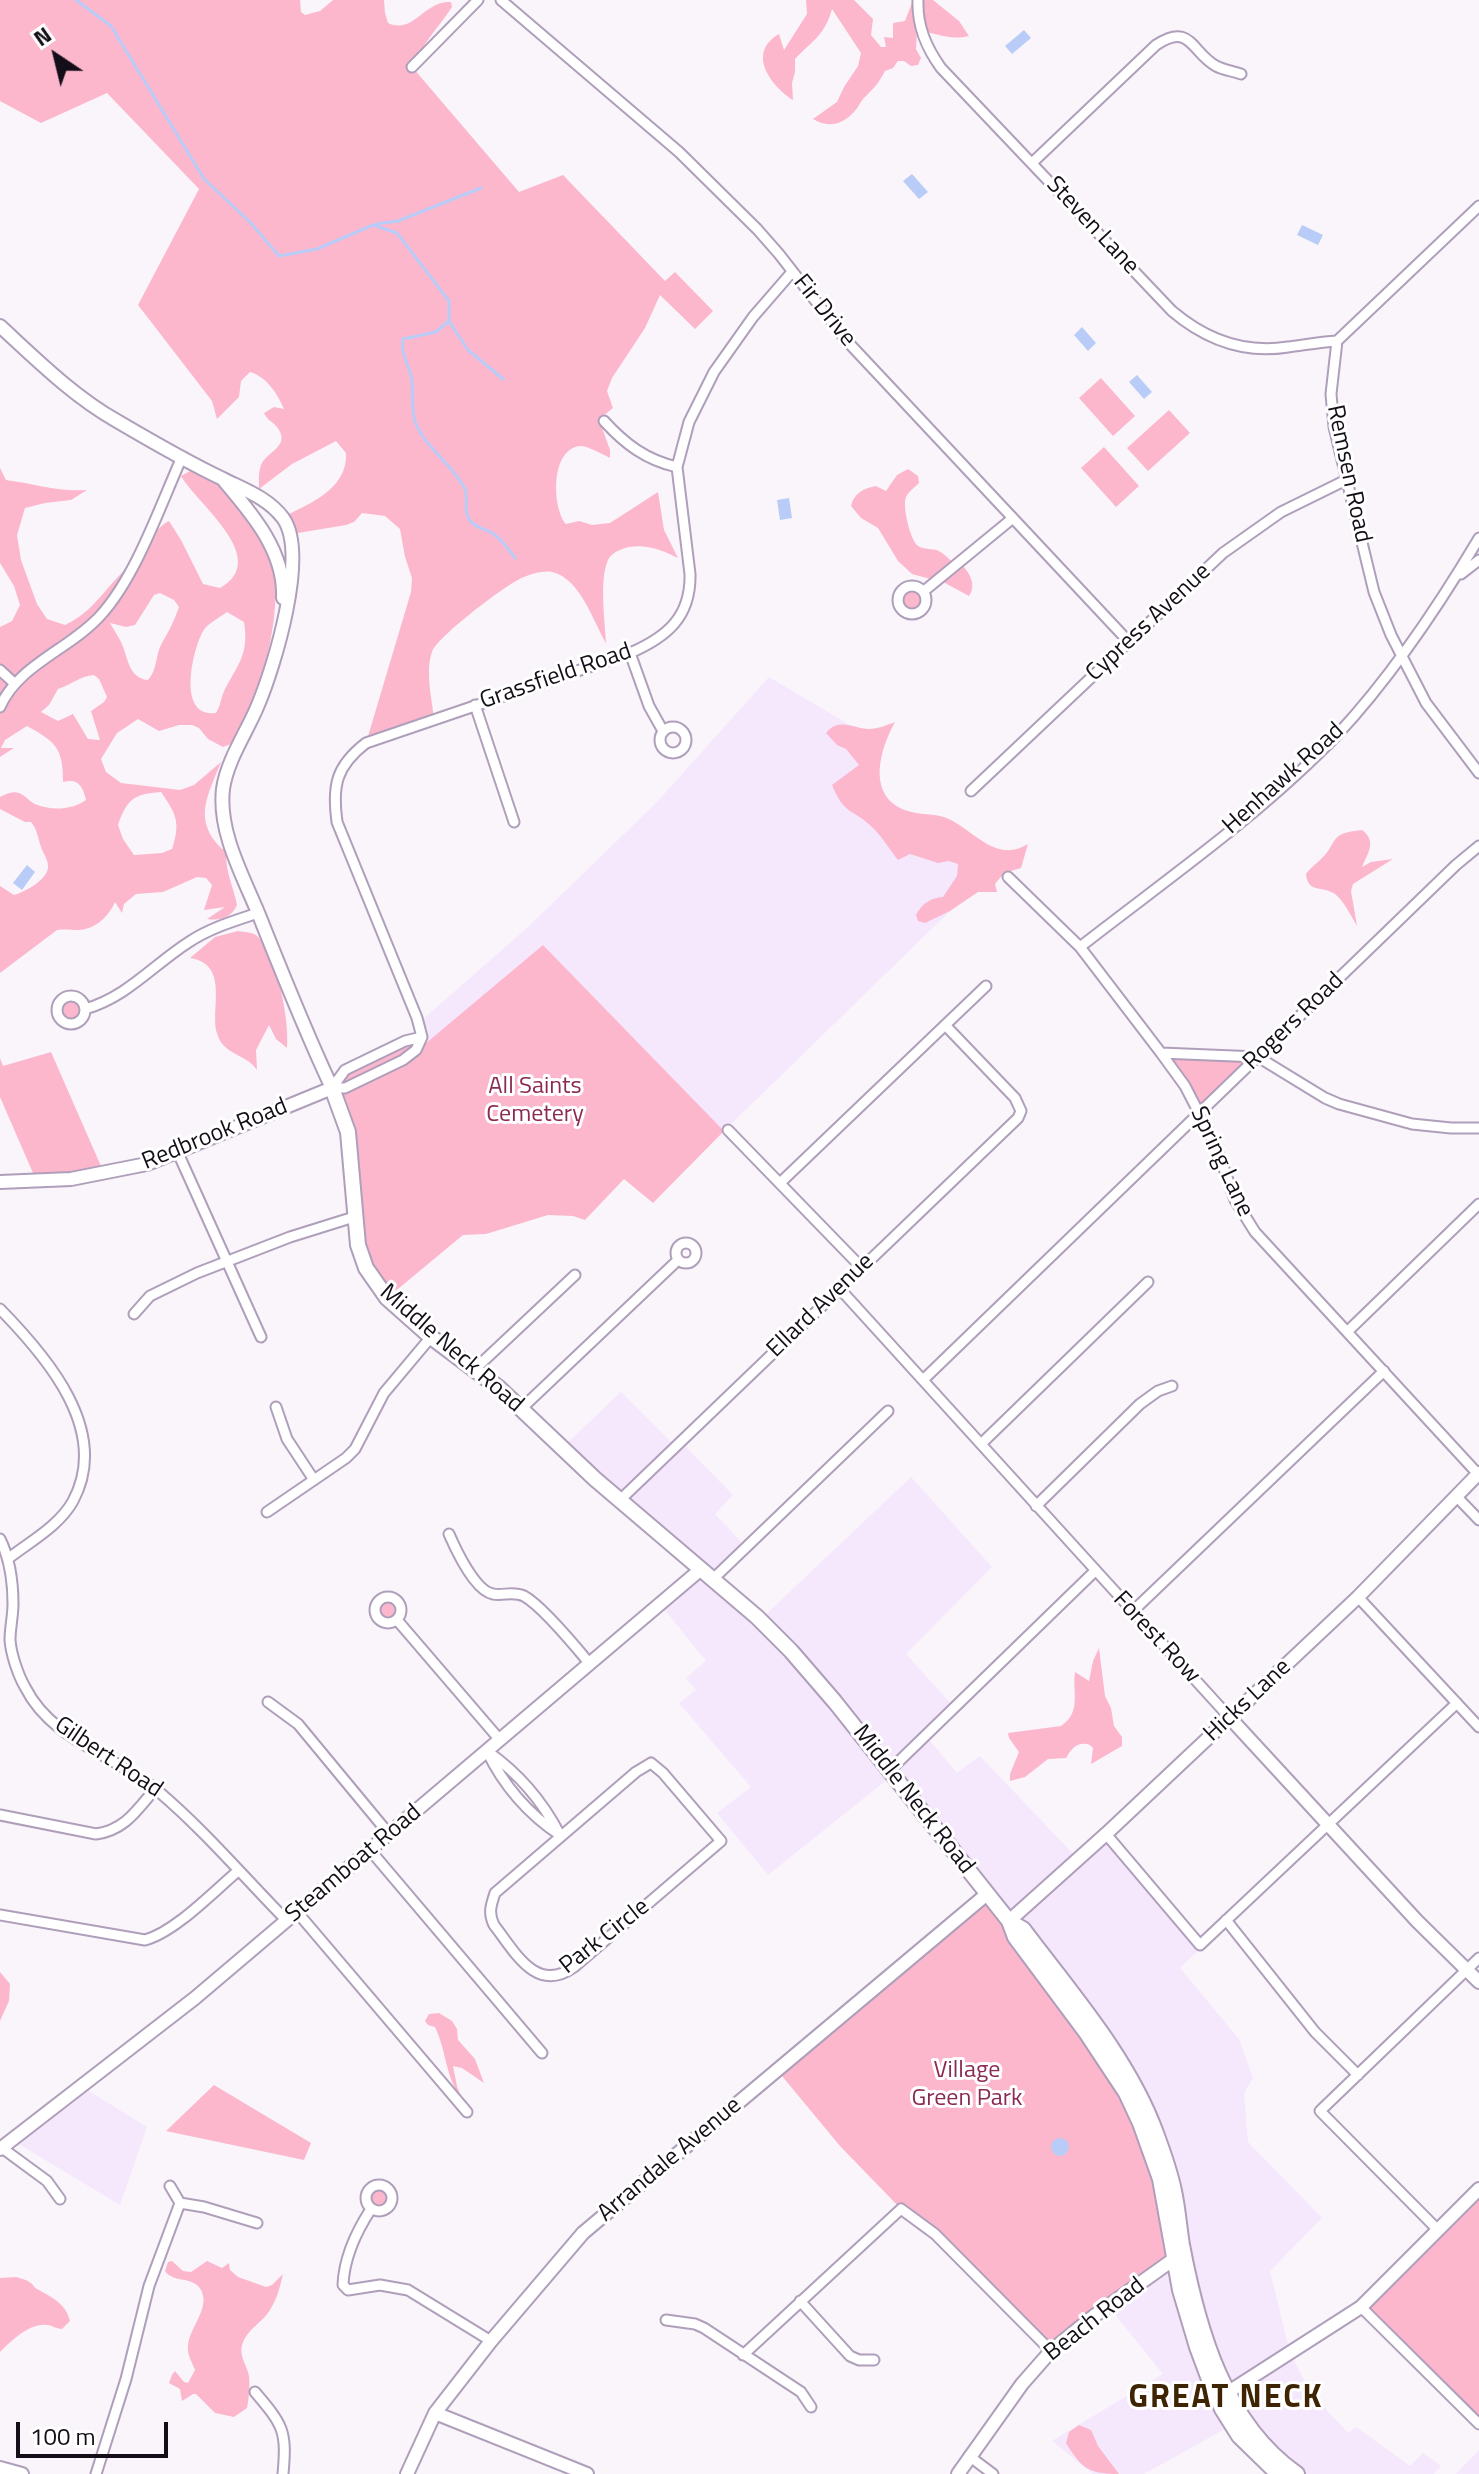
<!DOCTYPE html>
<html>
<head>
<meta charset="utf-8">
<style>
	body { margin:0 }
	#map { position:relative; width:1479px; height:2474px; overflow:hidden; background:#f9f5fb; font-family:"Titillium Web",sans-serif }
	canvas { display:block }
	.north { position:absolute; left:16px; top:16px; width:80px; height:80px; -webkit-text-stroke:6px #fff; paint-order:stroke; rotate:325deg; font-size:22px; font-weight:700; line-height:32px; text-align:center; color:#130e17 }
	.north::after { content:''; display:block; margin:auto; width:28px; height:36px; background:#130e17; clip-path:polygon(50% 0,100% 100%,50% 72%,0 100%) }
	.scale { position:absolute; left:16px; top:2422px; width:152px; height:36px; box-sizing:border-box; border:4px solid #130e17; border-top:0; padding-left:10px; font-size:24px; line-height:28px; white-space:nowrap; color:#130e17; -webkit-text-stroke:6px #fff; paint-order:stroke }
</style>
</head>
<body>
<div id="map">
<canvas width="1479" height="2474"></canvas>
<div class="north">N</div>
<div class="scale">100 m</div>
</div>
<script>
const ctx = document.querySelector('canvas').getContext('2d');
ctx.lineJoin = 'round';
function paint(path, color) { ctx.fillStyle = color; ctx.fill(path, 'evenodd'); }
function trace(path, color, width, dash) { ctx.strokeStyle = color; ctx.lineWidth = width; ctx.lineCap = dash ? 'butt' : 'round'; ctx.setLineDash(dash || []); ctx.stroke(path); }
function label(font, color, halo, rows, align = 'center') {
  ctx.font = font + ' "Titillium Web",sans-serif'; ctx.lineWidth = 6; ctx.setLineDash([]); ctx.textBaseline = 'middle'; ctx.strokeStyle = halo; ctx.fillStyle = color; for (const [text, x, y, turn = 0] of rows) {
    ctx.save(); ctx.translate(x, y); ctx.rotate((+turn || 0) * Math.PI / 180); ctx.textAlign = isNaN(turn) ? turn : align; if (halo) ctx.strokeText(text, 0, 0); ctx.fillText(text, 0, 0); ctx.restore();
  }
}
const built = new Path2D(`
	M769 677 875 740 858 785 984 878 724 1131 543 945 417 1051 421 1021 527 928 656 803Z
	M621 1392 675 1446 680 1441 733 1495 715 1514 746 1547 712 1580 760 1620 911 1477 992 1567 906 1654 954 1707 926 1736 957 1773 980 1756 1078 1859 1106 1834 1201 1948 1180 1968 1239 2039 1253 2078 1244 2093 1248 2142 1322 2218 1270 2271 1290 2353 1310 2392 1348 2433 1356 2427 1410 2466 1423 2453 1441 2466 1434 2474H1277L1230 2426 1144 2474H1093L1052 2441 1163 2374 1108 2306 1146 2120 893 1775 768 1875 717 1813 751 1787 679 1703 696 1690 686 1678 706 1661 660 1604 700 1570 562 1448Z
	M81 2086 147 2127 120 2205 12 2140Z
	M1479 2450V2474H1456Z`);
const green = new Path2D(`
	M0 0H300L301 12 305 15 320 11 333 0H384L385 13 388 23C414 35 424 0 451 2L452 7C439 27 420 46 413 68L519 192 563 175 665 281 675 272 713 311 695 329 660 295 645 328 612 378 607 391 613 408 603 416 600 422 610 450V458C602 454 588 446 580 446 550 449 552 508 566 524L579 521 592 525 610 523 658 492 664 530 678 558C663 550 646 544 629 547 621 549 612 552 608 560 599 580 605 621 606 643 593 621 580 578 552 572 541 570 525 576 516 581 501 589 437 637 432 652 425 671 432 699 434 719L366 743 411 592 412 578 405 557 400 529 385 516 362 513 354 522 346 525 292 534 283 517C309 504 348 489 346 453L336 441 292 464 259 489C259 480 258 471 262 463 269 451 291 445 277 427 272 421 267 420 264 413L274 407 284 409C277 393 267 377 250 372L241 381 239 397 217 419 212 401 138 305 199 189 107 93 41 123 0 101Z
	M806 0H854L873 19 871 35 881 47H886L884 37 893 38V23L905 21 913 0H933L959 21 969 36C947 41 937 32 917 31L916 49 921 58 918 65 911 66 904 61H898L893 68 885 71C879 83 874 88 865 97 861 100 859 107 854 112 842 125 828 128 813 119L837 102 844 87 858 66 861 53 832 9C825 35 813 40 795 59V72L792 83 793 100C771 86 746 53 779 34L784 50 807 14Z
	M1101 378 1135 416 1113 436 1079 398Z
	M1169 410 1190 433 1148 471 1127 448Z
	M1104 447 1139 486 1116 507 1081 468Z
	M0 468 6 480C35 484 58 492 87 490L71 500 45 503 25 508 17 535 21 560 37 604 47 619 65 625C89 614 100 596 117 578 127 566 140 557 148 545 155 535 157 527 169 521L181 540 203 584 220 588C272 559 197 504 181 476L190 471C223 484 231 493 249 522 258 536 268 551 272 566 282 602 268 660 256 694 250 712 239 728 231 744L223 747 208 739 199 728 192 725H179L159 731 138 719 117 733 101 759 106 772 121 783 180 790 194 785 221 762C208 795 192 820 222 849L228 848C222 865 234 887 237 905 231 918 221 921 207 919L225 907 204 910 212 885 206 878 197 877 163 892 136 894 124 904 122 913 115 902C109 916 95 930 78 930 70 930 65 929 57 930L0 973V886L14 895C25 892 49 879 48 866 48 860 43 853 41 847 38 838 37 829 31 822H25L0 809V797C6 794 12 791 19 793 25 795 30 802 35 804 51 811 72 810 86 800 83 786 78 778 63 782 63 748 56 742 27 726L5 740 1 748H14L0 757V627L12 621 20 605 14 586 0 563ZM160 593 174 600 179 607C175 619 168 633 162 643 155 655 158 669 148 680 127 678 128 654 120 640 117 634 113 629 110 623L126 627 135 625 154 595ZM227 612 244 622C249 653 239 663 225 689 221 697 221 705 216 713 177 718 192 653 202 633 206 624 219 618 227 612ZM94 675 99 679 107 697 104 702 91 711 100 740 88 739 73 714 58 721 41 712 49 705 58 689C71 685 80 676 94 675ZM161 792C176 814 181 822 172 849L162 853 134 855 123 839 118 825C127 799 134 794 161 792Z
	M908 469 918 476 919 483C915 487 908 492 906 497 902 505 910 540 918 546 926 551 935 547 942 553 952 560 950 563 963 566 971 575 976 586 969 596L945 583 912 574 898 561 878 528 861 518 851 506C854 493 864 488 876 486L886 491 897 475Z
	M901 599a11 11 0 1 1 22 0a11 11 0 1 1-22 0Z
	M895 722C879 751 866 798 908 811 923 816 936 812 951 820 976 833 997 863 1028 844L1021 868 1004 873 995 884 997 892H978L950 911 925 923 918 921 916 915C922 903 931 898 943 897L957 876 958 864 949 861 938 863 910 854 898 860C890 850 883 838 874 829 854 808 845 817 832 785L859 765 846 749 837 745 826 733C838 717 853 728 869 729 878 729 887 725 895 722Z
	M1362 830C1377 841 1368 853 1362 867L1371 862 1393 859 1353 884 1351 891 1357 926C1351 916 1344 901 1335 894 1322 885 1308 894 1306 874 1310 868 1315 865 1320 860 1339 843 1327 833 1362 830Z
	M238 931C244 932 251 932 256 935 277 951 290 1023 287 1048L276 1039 269 1025 256 1050 257 1070C247 1054 222 1055 217 1033 210 1009 230 964 190 958L215 937Z
	M543 945 724 1131 653 1203 624 1179 585 1220 573 1216 548 1215 486 1234 463 1235 387 1298 367 1266 350 1141 332 1089 407 1059Z
	M59 1010a12 12 0 1 1 24 0a12 12 0 1 1-24 0Z
	M419 1039C406 1064 370 1073 346 1085H335L347 1072Z
	M51 1052 104 1173 36 1180 0 1097V1058L3 1066Z
	M1167 1056 1253 1058 1199 1110Z
	M377 1610a11 11 0 1 1 22 0a11 11 0 1 1-22 0Z
	M1099 1648 1105 1696 1111 1708 1114 1726 1122 1737V1746L1091 1764 1093 1748 1090 1745C1079 1741 1072 1747 1066 1758L1048 1759 1025 1777 1010 1781V1774L1019 1752 1009 1738 1008 1733 1061 1726C1082 1712 1072 1692 1075 1672L1089 1681 1093 1661Z
	M987 1894 1125 2078 1180 2254 1052 2352 935 2234 901 2209 840 2146 777 2070Z
	M0 1972 10 1984 9 2001 0 2021Z
	M439 2013 452 2021 457 2029 458 2040 475 2059 484 2083 462 2068 453 2066 457 2086 462 2100C445 2076 447 2053 435 2027L428 2025 425 2021 429 2014Z
	M214 2085 311 2143 304 2160 166 2131Z
	M368 2198a11 11 0 1 1 22 0a11 11 0 1 1-22 0Z
	M1479 2189V2424L1361 2307Z
	M172 2261 183 2271 191 2272 207 2261 222 2268 229 2263 230 2270 238 2277 266 2287 272 2285 283 2274C280 2287 277 2299 270 2310 262 2323 247 2329 242 2345 239 2357 247 2365 249 2376 250 2385 249 2399 247 2408L234 2417 215 2413 196 2394H193L182 2401 180 2389 169 2383 172 2375 175 2371 184 2382 188 2383 195 2370C192 2362 187 2355 188 2346 189 2328 209 2310 202 2292 195 2275 174 2284 165 2271L168 2262Z
	M17 2277C21 2279 26 2279 29 2282 36 2286 32 2287 39 2290 53 2298 66 2304 70 2321L62 2329C57 2329 53 2326 48 2325 30 2322 11 2341 0 2352V2278Z
	M1079 2425 1091 2430 1098 2446 1119 2474C1089 2474 1082 2469 1066 2443L1069 2432Z`);
const water = new Path2D(`
	M1024 30 1031 38 1012 54 1005 46Z
	M912 174 928 192 919 199 903 181Z
	M1302 225 1323 235 1318 245 1297 235Z
	M1082 327 1096 343 1088 351 1074 335Z
	M1137 375 1152 392 1144 399 1129 382Z
	M789 498 792 518 780 520 777 500Z
	M27 865 35 872 22 890 13 883Z
	M1051 2147a9 9 0 1 1 18 0a9 9 0 1 1-18 0Z`);
const stream = new Path2D(`
	M76 0 111 26 204 179 250 222 279 256 317 249 373 225 397 233 449 301V321L436 332 403 339C400 355 410 365 412 381 414 395 410 410 416 424 427 449 453 465 465 489 469 499 463 510 469 519 475 529 487 528 495 535 503 541 509 550 515 558
	M376 224 398 221 481 188
	M449 321 468 350 503 379`);
const street = new Path2D(`
	M501 0 679 152 757 229 779 254 846 340 1129 642
	M918 0C917 26 926 47 941 68L1172 311C1205 339 1244 354 1288 347 1304 345 1320 342 1337 341
	M412 67 478 0
	M1032 163 1156 45C1191 22 1191 52 1216 66 1223 70 1233 71 1241 74
	M1479 206 1337 341 1331 394 1334 427 1374 592 1391 635 1426 703 1479 773
	M604 421C625 444 646 460 677 467
	M1461 574 1479 560
	M898 600a14 14 0 1 1 28 0a14 14 0 1 1-28 0Z
	M924 591 1013 518
	M630 653 649 706 663 731
	M0 670 14 683
	M475 705 514 822
	M0 707C18 665 70 649 100 616 136 577 160 506 182 457
	M660 740a13 13 0 1 1 26 0a13 13 0 1 1-26 0Z
	M971 791 1223 553 1281 512 1346 480
	M1008 877 1080 947 1161 1053 1185 1086 1216 1146 1235 1200 1255 1232 1478 1474
	M1080 947C1167 879 1260 815 1337 735 1392 676 1438 607 1479 538
	M57 1010a14 14 0 1 1 28 0a14 14 0 1 1-28 0Z
	M85 1009C127 997 153 965 189 942 210 928 234 921 258 913
	M1161 1053 1258 1057 1325 1098 1339 1104 1412 1124 1451 1128H1479
	M332 1088H345L403 1060 416 1050 422 1037 417 1018 337 822C332 786 336 766 366 743L630 653C667 637 691 617 690 574L677 467 689 422 714 372 753 317 792 272
	M332 1088 345 1070 405 1041 422 1037
	M728 1130 862 1268
	M178 1153 261 1337
	M780 1183 986 986
	M676 1253a10 10 0 1 1 20 0a10 10 0 1 1-20 0Z
	M840 1289 1230 1718
	M0 1309C47 1357 111 1431 73 1501 59 1526 31 1541 9 1558
	M134 1314 150 1296 197 1273 290 1237 354 1217
	M1348 1331 1479 1204
	M475 1369 575 1275
	M923 1380 1456 865 1479 846
	M276 1407 287 1439 314 1480
	M521 1409 678 1260
	M981 1444 1148 1282
	M1456 1496 1479 1520
	M619 1501 1018 1118 1021 1111 1015 1098 945 1025
	M1036 1506 1140 1404 1158 1391 1172 1386
	M267 1512 346 1458 355 1449 384 1393 431 1337
	M449 1534C456 1550 475 1591 493 1594 503 1596 513 1591 524 1596 542 1606 576 1647 590 1664
	M0 1539C10 1559 13 1581 13 1604 13 1616 10 1628 10 1640 11 1654 18 1675 25 1687 52 1741 114 1754 158 1791 204 1830 244 1877 287 1921
	M712 1580 888 1411
	M1358 1597 1479 1727
	M375 1610a13 13 0 1 1 26 0a13 13 0 1 1-26 0Z
	M1132 1612 1384 1371
	M397 1620 500 1740
	M268 1702 298 1724 389 1834
	M487 1751C517 1772 543 1802 560 1835 529 1815 503 1785 487 1751Z
	M651 1763 663 1773 721 1841 574 1967C536 1994 515 1952 494 1925 488 1913 491 1905 495 1893L636 1772Z
	M890 1770 1095 1571
	M0 1815 96 1834C125 1830 137 1810 155 1789
	M1106 1834 1200 1945 1457 1703
	M370 1850 542 2053
	M297 1912 467 2112
	M0 1915 145 1940C175 1932 213 1892 238 1871
	M1226 1920 1315 2032 1358 2075
	M2 2148 47 2181 60 2199
	M366 2198a13 13 0 1 1 26 0a13 13 0 1 1-26 0Z
	M170 2186 180 2203
	M371 2209C356 2232 344 2258 343 2285L348 2290 380 2285 408 2290 491 2341
	M1438 2230 1320 2111 1479 1958
	M800 2301 850 2356 859 2360H874
	M1361 2307 1479 2424
	M666 2320 695 2324 704 2328 801 2392 811 2407
	M743 2355 901 2209 935 2234 1051 2351
	M255 2392C283 2425 287 2430 283 2474
	M969 2456 993 2474
	M96 2474 126 2379 149 2286 180 2203 204 2207 257 2223`);
const secondary = new Path2D(`
	M0 326C37 360 73 396 117 421 151 441 187 462 223 479 245 490 268 498 283 518 309 554 274 667 258 705 247 732 227 760 223 789 218 832 243 876 259 915 282 973 305 1031 332 1088L147 1164 71 1179 0 1182
	M225 482C253 515 285 552 283 598
	M1230 1718 1417 1921 1479 1982
	M1009 1921 1106 1834 1358 1597 1479 1473
	M0 2149 195 1998 700 1570
	M1220 2395 1227 2393 1361 2307 1479 2189
	M435 2413 587 2474
	M0 2468 22 2474
	M407 2474 435 2413 491 2341 583 2233 987 1894
	M958 2474 1022 2384 1051 2351 1094 2316 1181 2254`);
const primary = new Path2D(`
	M332 1088 348 1132 358 1245 366 1268 387 1298 431 1337 499 1388 595 1479 757 1617 791 1651 835 1702 1009 1921 1015 1937 1085 2031 1126 2093 1140 2123 1160 2179 1180 2290 1197 2347 1210 2382 1222 2409 1239 2436 1278 2474
	M1009 1921 1023 1929C1071 1993 1128 2057 1156 2133 1163 2152 1170 2171 1174 2191 1178 2209 1179 2227 1182 2245 1198 2329 1224 2423 1297 2474`);
const streetNames = [
	["Steven Lane",1092,226,47],
	["Fir Drive",824,311,51],
	["Remsen Road",1348,474,78],
	["Cypress Avenue",1149,623,-43],
	["Grassfield Road",556,677,-19],
	["Henhawk Road",1284,779,-42],
	["Rogers Road",1294,1022,-44],
	["Redbrook Road",215,1135,-22],
	["Spring Lane",1221,1162,65],
	["Ellard Avenue",821,1306,-44],
	["Middle Neck Road",451,1349,41],
	["Forest Row",1156,1638,47],
	["Hicks Lane",1248,1701,-43],
	["Gilbert Road",108,1758,34],
	["Middle Neck Road",913,1800,52],
	["Steamboat Road",354,1864,-40],
	["Park Circle",605,1937,-38],
	["Arrandale Avenue",670,2160,-40],
	["Beach Road",1095,2320,-38]
];
const parkNames = [
	["All Saints",535,1087],
	["Cemetery",535,1115],
	["Village",967,2071],
	["Green Park",967,2099]
];
const districtNames = [
	["GREAT NECK",1226,2399]
];
paint(built, '#f5e8fd');
paint(green, '#fcb7cd');
paint(water, '#b9ccf7');
trace(stream, '#b9ccf7', 3);
trace(street, '#af9fba', 13);
trace(secondary, '#af9fba', 16);
trace(primary, '#af9fba', 18);
trace(street, '#fff', 9);
trace(secondary, '#fff', 12);
trace(primary, '#fff', 14);
label('24px', '#130e17', '#fff', streetNames);
label('24px', '#8a2a53', '#fff', parkNames);
ctx.letterSpacing = '2px';
label('bold 32px', '#3f2404', '#fff', districtNames);
ctx.letterSpacing = '0px';
</script>
</body>
</html>
